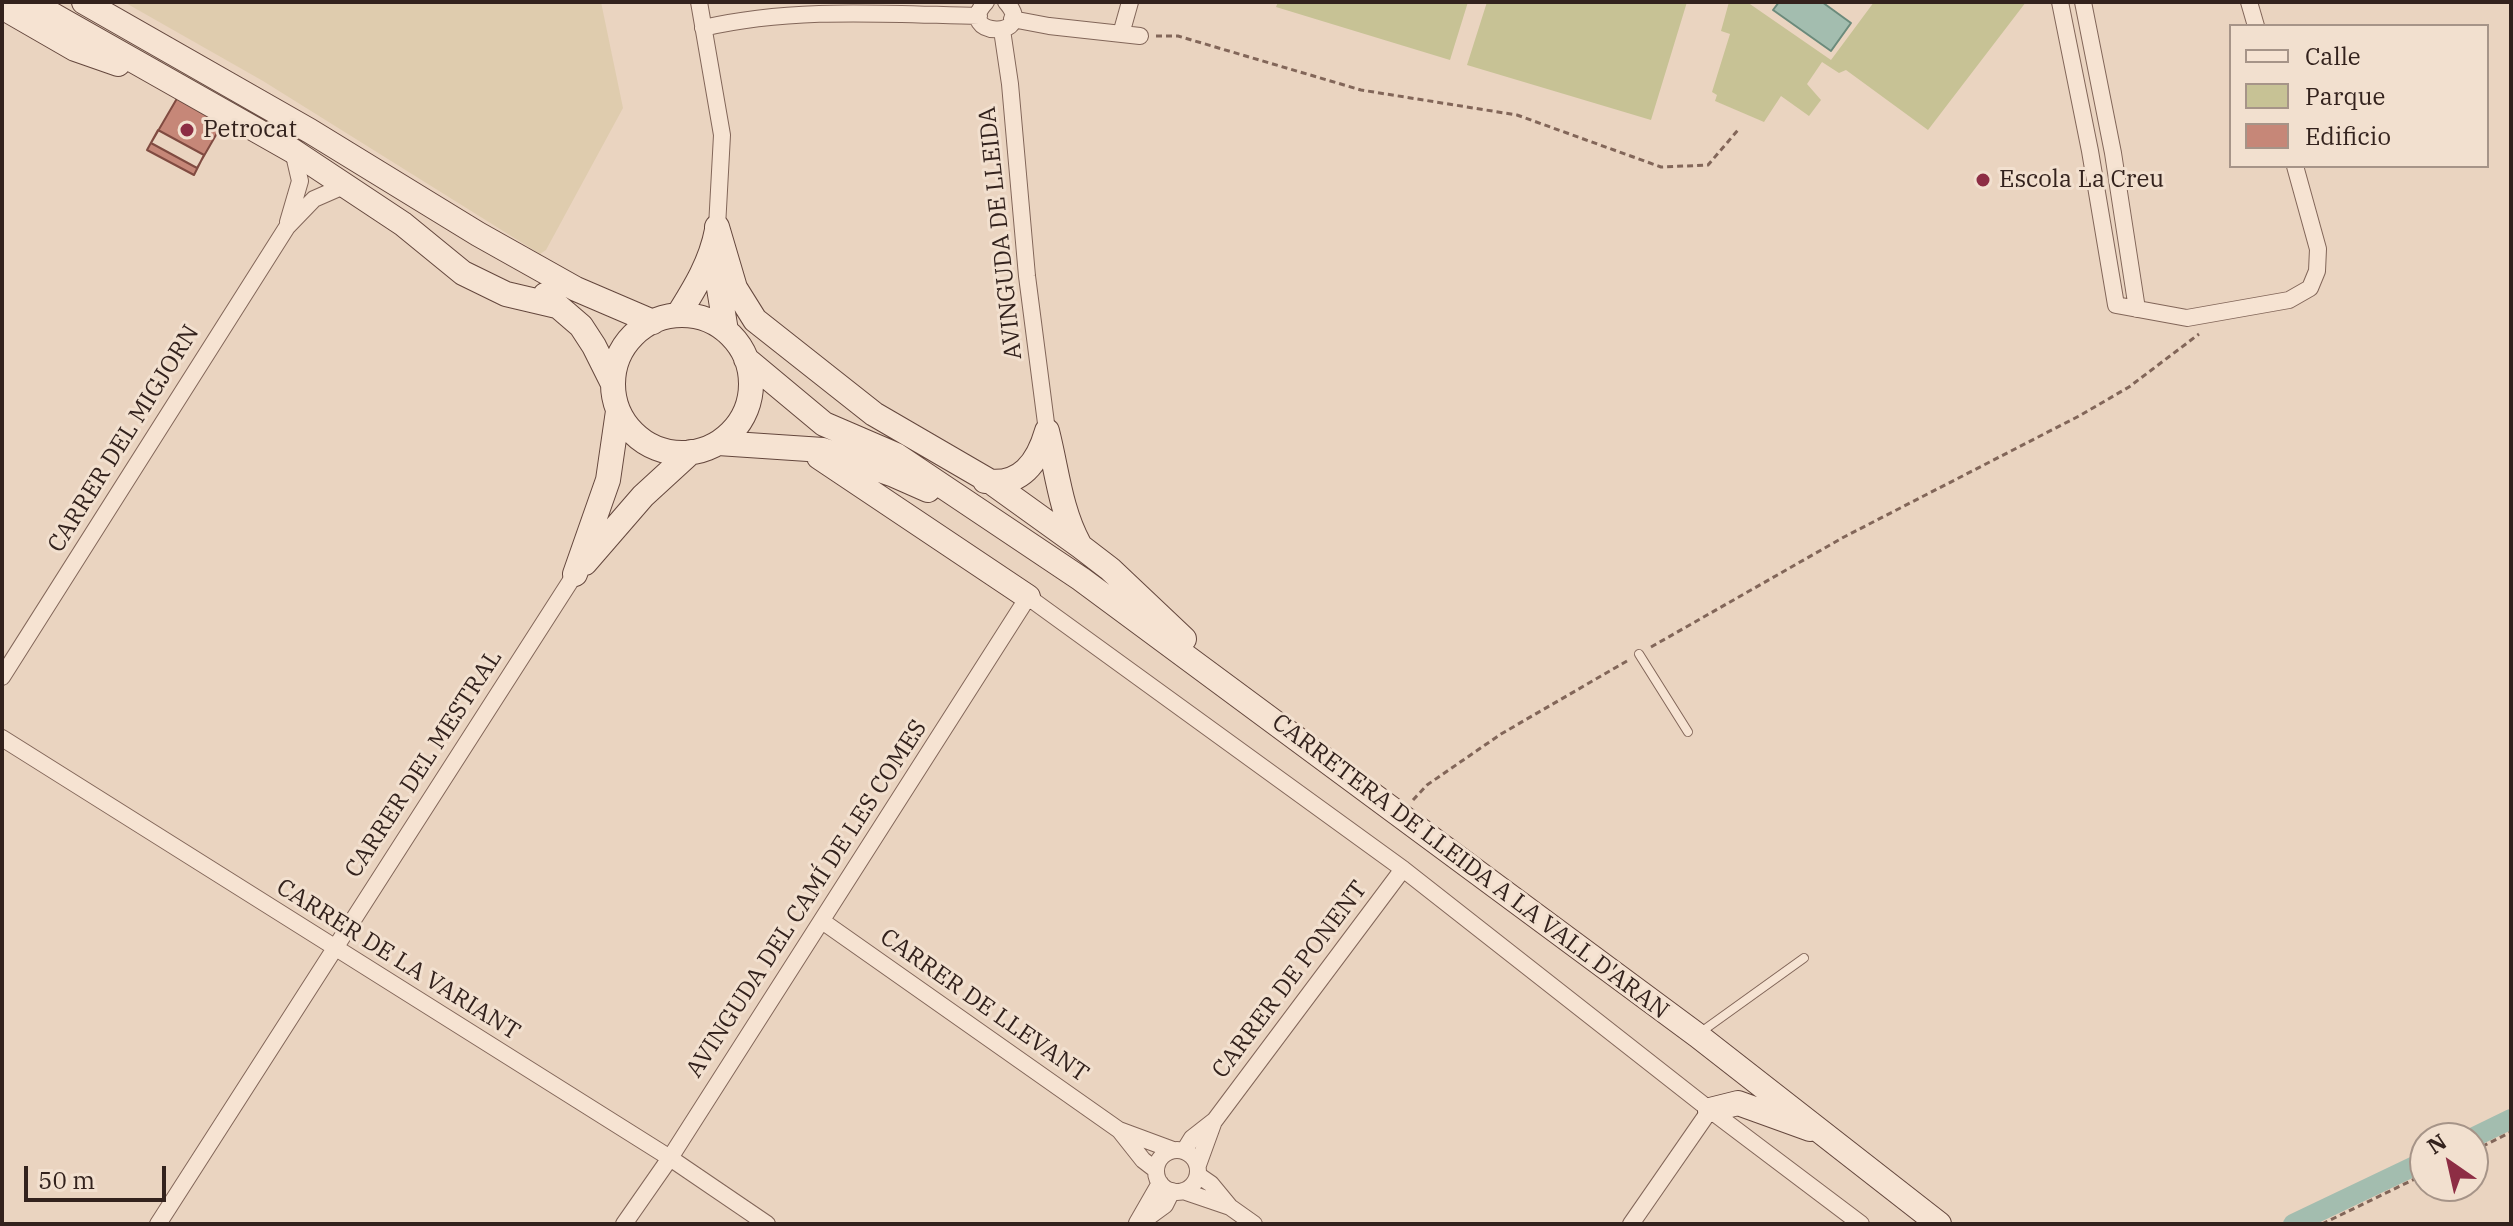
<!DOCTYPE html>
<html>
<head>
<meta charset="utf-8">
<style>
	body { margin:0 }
	#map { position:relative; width:2513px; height:1226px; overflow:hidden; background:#ead4c0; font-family:"IBM Plex Serif",serif }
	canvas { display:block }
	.frame { position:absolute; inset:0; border:4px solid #33221d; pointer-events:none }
	.legend { position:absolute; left:2229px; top:24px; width:260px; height:144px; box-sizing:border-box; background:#f2e0cf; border:2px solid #a69488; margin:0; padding:10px 14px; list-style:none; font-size:24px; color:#33221d }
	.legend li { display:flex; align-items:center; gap:16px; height:40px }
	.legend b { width:40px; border:2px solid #a69488 }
	.north { position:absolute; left:2409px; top:1122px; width:80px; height:80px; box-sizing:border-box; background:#f2e0cf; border:2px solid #a69488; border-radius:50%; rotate:326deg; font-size:22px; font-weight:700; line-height:32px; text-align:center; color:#33221d }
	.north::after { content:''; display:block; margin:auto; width:28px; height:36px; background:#8d2d44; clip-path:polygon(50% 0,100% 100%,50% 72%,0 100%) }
	.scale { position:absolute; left:24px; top:1166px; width:142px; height:36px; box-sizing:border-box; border:4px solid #33221d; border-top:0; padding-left:10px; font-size:24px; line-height:28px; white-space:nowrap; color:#33221d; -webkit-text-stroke:6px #f2e0cf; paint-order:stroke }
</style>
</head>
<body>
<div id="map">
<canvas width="2513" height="1226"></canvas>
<div class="frame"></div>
<ul class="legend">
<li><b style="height:10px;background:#f6e3d2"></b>Calle</li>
<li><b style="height:22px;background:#c7c295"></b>Parque</li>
<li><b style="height:22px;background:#c68778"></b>Edificio</li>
</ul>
<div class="north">N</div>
<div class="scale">50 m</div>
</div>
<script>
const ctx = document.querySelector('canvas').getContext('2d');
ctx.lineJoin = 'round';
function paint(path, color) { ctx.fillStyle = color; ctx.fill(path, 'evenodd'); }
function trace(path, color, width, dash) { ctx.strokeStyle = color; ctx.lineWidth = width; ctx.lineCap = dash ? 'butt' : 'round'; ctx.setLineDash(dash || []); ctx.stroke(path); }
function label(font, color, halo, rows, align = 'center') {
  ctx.font = font + ' "IBM Plex Serif",serif'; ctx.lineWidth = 6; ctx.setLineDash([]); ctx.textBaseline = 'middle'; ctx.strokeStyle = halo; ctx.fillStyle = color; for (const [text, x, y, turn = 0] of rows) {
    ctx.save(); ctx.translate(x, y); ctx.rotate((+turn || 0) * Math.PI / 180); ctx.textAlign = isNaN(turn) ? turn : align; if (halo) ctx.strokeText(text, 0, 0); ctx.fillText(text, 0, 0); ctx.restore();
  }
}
const farmland = new Path2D(`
	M124 2H601L623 108 546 250 540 254 263 81Z`);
const green = new Path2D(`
	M1278 2H1468L1450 60 1276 7Z
	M1487 2H1687L1651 120 1467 65Z
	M1729 2H1747L1831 60 1874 2H2026L1928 130 1846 70 1839 73 1822 62 1807 84 1821 100 1809 116 1781 96 1764 122 1715 101 1717 95 1712 92 1730 34 1721 31Z`);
const water = new Path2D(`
	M1779 2H1822L1851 23 1831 51 1773 10Z`);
const canal = new Path2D(`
	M2472 1138 2511 1119
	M2293 1224 2425 1161`);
const building = new Path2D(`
	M179 95 224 121 197 168 151 143Z
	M158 130 204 155 194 175 147 150Z`);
const path = new Path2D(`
	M1156 36H1178L1361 90 1517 115 1661 167 1708 165 1738 130
	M1651 647 1844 537 2079 416 2129 387 2199 334
	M1413 800 1427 785 1501 734 1627 661
	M2473 1151 2511 1132
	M2322 1224 2425 1174`);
const service = new Path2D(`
	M1639 654 1688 732
	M1701 1032 1804 958`);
const minor = new Path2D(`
	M699 2 722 135 717 227
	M986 2C952 37 1040 40 1006 2
	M2060 2 2090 151 2116 305 2187 318 2289 300 2310 288 2317 271 2318 249 2295 166
	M2083 2 2113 153 2137 309
	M2249 2 2256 26
	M1012 19 1049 26 1140 36
	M703 28C794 7 886 14 979 16
	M1002 30 1010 84 1027 276 1047 431
	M1121 34 1130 2
	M288 222 300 181 293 151
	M2 677 287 227 314 199 346 185
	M2 738 670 1158 767 1224
	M822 921 1119 1130 1173 1150
	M1120 1131 1143 1160 1156 1170
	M1156 1171a21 21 0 1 1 42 0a21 21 0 1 1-42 0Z
	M1184 1151 1192 1138 1215 1120 1403 869
	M1198 1165 1214 1121
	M1198 1175 1211 1184 1230 1207 1254 1224
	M1183 1191 1230 1207
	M1137 1223 1160 1183
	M158 1224 575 574
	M624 1224 670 1158 1028 597 1403 869 1710 1110 1861 1224
	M1139 1224 1165 1205 1172 1191
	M1631 1224 1710 1110`);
const secondary = new Path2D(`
	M30 2 293 151 403 224 463 273 506 294 557 306
	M84 2 310 131 478 234 576 289 653 322
	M2 7 75 49 118 64
	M717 227 735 288 755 320 874 414 991 482 1080 546 1110 569 1184 639
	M714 258 726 331
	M545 295 581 326 594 346 613 384
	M678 315C695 288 711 262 717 230
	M613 384a69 69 0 1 1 138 0a69 69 0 1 1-138 0Z
	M746 359 824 424 896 455 1081 579 1697 1035 1939 1224
	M1047 431C1057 470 1060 509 1079 544
	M718 443 823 450 894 475 928 490
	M819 457 1028 597
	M985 481C1021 487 1038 462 1047 431
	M585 563 643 496 691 452
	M575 574 608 480 618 411
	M1710 1110 1738 1103 1810 1129`);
const markers = [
	[187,130,8,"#8d2d44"],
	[1983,180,8,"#8d2d44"]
];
const poiNames = [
	["Petrocat",203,130],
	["Escola La Creu",1999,180]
];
const streetNames = [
	["AVINGUDA DE LLEIDA",1001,233,-96],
	["CARRER DEL MIGJORN",124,439,-58],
	["CARRER DEL MESTRAL",424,764,-57],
	["CARRETERA DE LLEIDA A LA VALL D'ARAN",1470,867,37],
	["AVINGUDA DEL CAMÍ DE LES COMES",807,899,-57],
	["CARRER DE LA VARIANT",398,960,32],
	["CARRER DE PONENT",1290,980,-53],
	["CARRER DE LLEVANT",984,1006,35]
];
paint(farmland, '#dfccae');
paint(green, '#c7c295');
paint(water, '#a3bdaf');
trace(water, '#6b8a7b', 2);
trace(canal, '#a3bdaf', 20);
paint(building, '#c68778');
trace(building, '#804b41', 2);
trace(service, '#826659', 10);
trace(minor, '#826659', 18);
trace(secondary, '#64473d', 26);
trace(path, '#826659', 3, [6, 4]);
trace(service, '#f6e3d2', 8);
trace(minor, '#f6e3d2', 16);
trace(secondary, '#f6e3d2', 24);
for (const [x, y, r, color] of markers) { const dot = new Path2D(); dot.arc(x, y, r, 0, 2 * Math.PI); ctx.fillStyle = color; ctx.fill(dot); trace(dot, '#f2e0cf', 3); }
label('24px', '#33221d', '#f2e0cf', poiNames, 'left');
label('24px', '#33221d', '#f2e0cf', streetNames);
</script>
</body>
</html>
